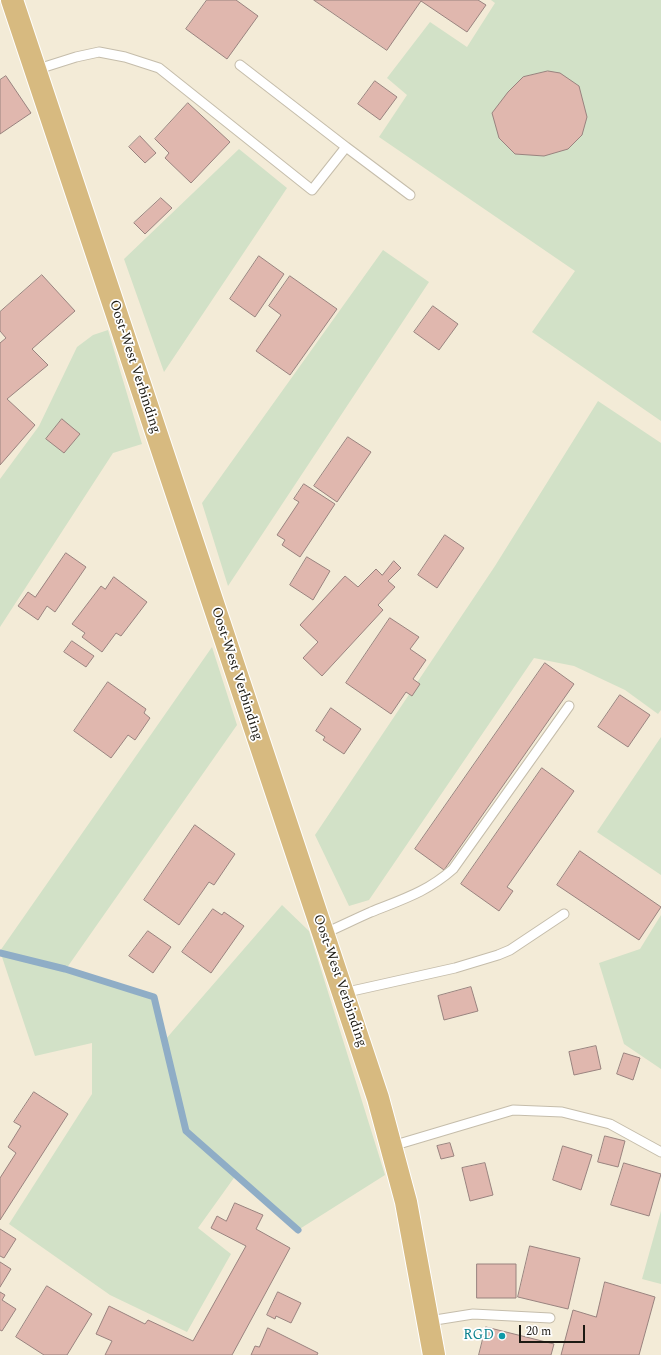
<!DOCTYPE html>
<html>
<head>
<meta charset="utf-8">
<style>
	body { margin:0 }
	#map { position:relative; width:661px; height:1355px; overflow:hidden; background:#f3ebd7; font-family:Spectral,serif }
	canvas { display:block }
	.scale { position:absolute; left:519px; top:1325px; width:66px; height:18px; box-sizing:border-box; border:2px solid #1c1a13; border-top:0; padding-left:5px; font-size:12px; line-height:14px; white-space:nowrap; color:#1c1a13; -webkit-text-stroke:3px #fff; paint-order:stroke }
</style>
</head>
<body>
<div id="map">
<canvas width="661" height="1355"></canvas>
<div class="scale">20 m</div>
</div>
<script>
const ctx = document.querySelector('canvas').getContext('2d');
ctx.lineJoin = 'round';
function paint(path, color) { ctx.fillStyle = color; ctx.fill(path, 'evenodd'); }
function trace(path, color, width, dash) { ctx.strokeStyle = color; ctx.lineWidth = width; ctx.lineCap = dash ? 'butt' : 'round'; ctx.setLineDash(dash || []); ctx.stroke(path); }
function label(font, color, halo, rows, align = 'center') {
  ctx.font = font + ' Spectral,serif'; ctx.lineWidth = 3.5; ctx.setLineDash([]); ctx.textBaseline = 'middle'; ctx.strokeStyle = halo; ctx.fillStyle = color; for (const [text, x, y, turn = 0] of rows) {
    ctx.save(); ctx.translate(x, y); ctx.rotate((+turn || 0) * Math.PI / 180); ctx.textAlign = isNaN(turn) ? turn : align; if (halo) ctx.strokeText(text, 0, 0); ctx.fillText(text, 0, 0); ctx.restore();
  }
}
const green = new Path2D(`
	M491 0H661V421L532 332 575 271 379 137 407 95 387 78 430 22 467 47 495 3Z
	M239 149 287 188 164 372 124 259Z
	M383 250 429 282 228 586 202 503Z
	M108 330 142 444 113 453 0 627V479L39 426 77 347 93 335Z
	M598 401 661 443V710L658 714 625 690 574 666 534 658 369 900 349 906 315 835 495 566Z
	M212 647 237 725 66 969 154 997 165 1040 282 905 309 931 385 1175 298 1230 236 1175 198 1228 231 1254 187 1332 110 1295 9 1224 92 1094V1043L35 1056 0 951Z
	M661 737V875L597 832Z
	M661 915V1069L624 1044 599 963 640 949Z
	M661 1211V1284L642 1279Z`);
const stream = new Path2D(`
	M0 953 65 969 154 997 186 1131 298 1230`);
const building = new Path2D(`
	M207 0H236L258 16 227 59 186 29Z
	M314 0H478L486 5 467 32 421 1 387 50Z
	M548 71 560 73 579 86 587 117 582 135 568 149 544 156 515 154 499 138 492 113 508 92 523 77Z
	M6 76 31 113 0 134V80Z
	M375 81 397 97 380 120 358 104Z
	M188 103 230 142 191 183 165 158 169 153 155 139Z
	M140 136 156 153 145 163 129 147Z
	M161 198 172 208 145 234 134 223Z
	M259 256 284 274 255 317 230 299Z
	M42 275 75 311 32 349 48 365 7 399 35 425 0 465V343L6 338 0 331V312Z
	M290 276 337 309 290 375 256 351 281 315 269 306Z
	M433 306 458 324 439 350 414 332Z
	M62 419 80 434 64 453 46 439Z
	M348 437 371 452 337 502 314 486Z
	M304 484 335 504 300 557 282 545 285 540 277 535 299 502 294 499Z
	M445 535 464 548 437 588 418 575Z
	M66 553 86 567 55 612 47 606 38 620 18 606 28 592 35 597Z
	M307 557 330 571 313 600 290 585Z
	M394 561 401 568 388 581 395 587 378 605 383 610 322 676 303 658 318 642 300 625 345 576 358 587 376 569 382 575Z
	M114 577 147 602 121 636 116 633 102 652 82 637 85 633 72 624 101 586 105 589Z
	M390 618 419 637 410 649 426 660 413 679 420 684 412 696 406 692 391 714 346 683Z
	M72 641 94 656 86 667 64 652Z
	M545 663 574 684 444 870 415 849Z
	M108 682 146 709 144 713 150 718 135 740 128 735 111 758 74 731Z
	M620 695 650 715 628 747 598 727Z
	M331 708 361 729 344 754 323 740 325 737 316 731Z
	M542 768 574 791 507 887 513 891 499 911 461 884Z
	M195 825 235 854 214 885 209 882 179 925 144 900Z
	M580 851 661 907 639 940 557 885Z
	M213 909 222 915 224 912 244 926 211 973 182 952Z
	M148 931 171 947 153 973 129 956Z
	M471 987 478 1011 444 1020 438 996Z
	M596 1046 601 1069 574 1075 569 1052Z
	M624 1053 640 1058 633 1080 617 1074Z
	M34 1092 68 1114 0 1220V1178L16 1153 8 1147 21 1126 14 1122Z
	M605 1136 625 1141 618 1167 598 1162Z
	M450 1143 454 1156 441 1159 437 1146Z
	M563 1146 592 1155 581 1190 553 1180Z
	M485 1163 493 1195 470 1201 462 1168Z
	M624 1163 661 1174 649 1216 611 1205Z
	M235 1203 263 1215 256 1229 290 1248 232 1355H105L112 1341 96 1334 109 1306 145 1324 148 1320 193 1341 246 1246 211 1228 217 1216 226 1221Z
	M0 1229 16 1239 4 1258 0 1256Z
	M530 1246 580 1258 568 1309 518 1297Z
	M0 1262 11 1269 0 1287Z
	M477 1264H516V1298H477Z
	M605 1282 655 1297 639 1355H561L573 1310 596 1317Z
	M47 1286 92 1314 67 1355H44L16 1337Z
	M0 1292 5 1295 2 1300 16 1309 2 1331 0 1330Z
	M278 1292 301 1303 291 1323 276 1316 275 1319 267 1315Z
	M486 1327 554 1344 551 1355H479Z
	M268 1328 318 1353 317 1355H251L255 1346 259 1347Z`);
const lane = new Path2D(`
	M240 65 346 147
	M35 70 76 57 99 52 125 57 159 68 312 190 346 147 410 195
	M323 934C339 927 355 919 371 912 403 899 427 892 453 869L569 706
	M343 993 455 968 498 955 510 950 564 914
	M392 1146 513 1110 562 1112 610 1124 661 1152
	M429 1321 473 1314 550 1318`);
const primary = new Path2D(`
	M12 0 378 1098 406 1202 434 1355`);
const markers = [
	[502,1336,4,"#0f9aa8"]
];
const streetNames = [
	["Oost-West Verbinding",134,367,72],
	["Oost-West Verbinding",236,674,72],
	["Oost-West Verbinding",339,981,71]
];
const cultureNames = [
	["RGD",494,1336]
];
paint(green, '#d2e1c7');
trace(stream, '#8fadc6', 7);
paint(building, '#e0b7ae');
trace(building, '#99837f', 1);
trace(lane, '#c5bdab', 11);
trace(primary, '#fff', 24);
trace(lane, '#fff', 9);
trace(primary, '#d7ba80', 22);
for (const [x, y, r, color] of markers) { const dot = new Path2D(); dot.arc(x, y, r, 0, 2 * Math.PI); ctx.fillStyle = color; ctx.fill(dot); trace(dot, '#fff', 1.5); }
label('14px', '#1c1a13', '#fff', streetNames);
label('14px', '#0d838f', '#fff', cultureNames, 'right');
</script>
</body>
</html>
